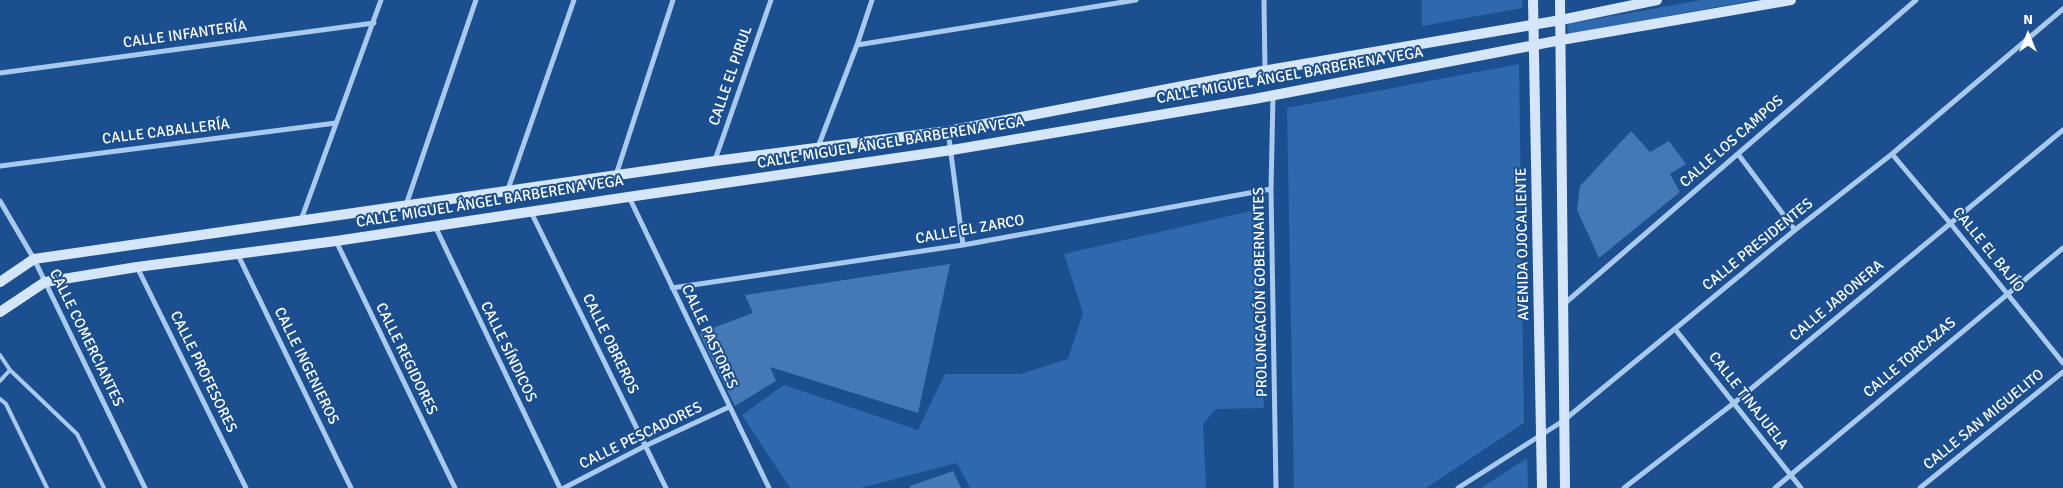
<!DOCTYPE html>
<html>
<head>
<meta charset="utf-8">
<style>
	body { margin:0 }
	#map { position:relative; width:2063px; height:488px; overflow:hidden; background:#1b4f8f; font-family:Signika,sans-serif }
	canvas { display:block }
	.north { position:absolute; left:2003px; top:10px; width:50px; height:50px; -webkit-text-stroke:4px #1b4f8f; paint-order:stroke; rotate:0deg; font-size:14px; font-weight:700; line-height:20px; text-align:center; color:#fff }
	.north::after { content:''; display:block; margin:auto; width:18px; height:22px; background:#fff; clip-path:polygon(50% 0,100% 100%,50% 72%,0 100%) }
</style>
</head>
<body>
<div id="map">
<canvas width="2063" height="488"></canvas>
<div class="north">N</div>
</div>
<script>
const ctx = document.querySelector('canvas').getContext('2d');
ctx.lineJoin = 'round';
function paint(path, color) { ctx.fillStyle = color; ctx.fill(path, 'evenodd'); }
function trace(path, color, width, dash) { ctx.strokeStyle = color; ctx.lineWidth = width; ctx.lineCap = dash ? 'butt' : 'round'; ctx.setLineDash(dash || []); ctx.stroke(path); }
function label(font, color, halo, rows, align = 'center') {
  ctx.font = font + ' Signika,sans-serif'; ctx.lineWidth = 4; ctx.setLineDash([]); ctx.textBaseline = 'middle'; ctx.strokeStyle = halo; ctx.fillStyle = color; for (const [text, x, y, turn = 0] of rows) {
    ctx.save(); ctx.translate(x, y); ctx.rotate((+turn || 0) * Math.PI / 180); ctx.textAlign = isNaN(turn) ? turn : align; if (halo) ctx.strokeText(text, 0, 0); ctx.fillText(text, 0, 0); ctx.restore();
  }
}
const green = new Path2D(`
	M1422 0H1522V8L1422 26Z
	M1702 0H1755L1569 34 1567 24Z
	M1519 64 1524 423 1426 488H1294L1287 108Z
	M1255 210 1264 408 1216 409 1203 424 1206 488H970L957 463 860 488H790L742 415 784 385 918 430 945 374H1020L1068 359 1083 313 1064 254Z
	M1527 458 1528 488H1481Z`);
const building = new Path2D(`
	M1631 131 1650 152 1669 141 1686 164 1670 174 1680 192 1599 258 1577 210 1580 186Z
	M950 264 918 413 770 367 776 381 735 406 699 333 753 313 745 295Z
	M953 471 961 488H910V486Z`);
const lane = new Path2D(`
	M0 355 10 370 77 434 104 488
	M0 381 10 370
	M0 399 6 404 47 488`);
const street = new Path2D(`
	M1264 0 1265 71
	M857 45 1136 0
	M0 73 374 23
	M1273 96 1271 189 1276 488
	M948 131 963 245
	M818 147 857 45 872 0
	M1738 154 1795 230
	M1892 154 1951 224 2063 363
	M715 160 771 0
	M0 166 336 123
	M616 175 673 0
	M507 192 574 0
	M629 197 769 488
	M0 201 34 259 145 488
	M406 205 476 0
	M531 212 666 488
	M301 220 381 0
	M435 226 560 488
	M336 241 455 488
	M238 255 351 488
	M137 267 246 488
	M672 288 963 245 1271 189
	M1564 304 1916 0
	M1675 329 1801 488
	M564 488 645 446 729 407
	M1458 488 1563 421 1795 230 1892 154 2063 9
	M1624 488 1734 403 2063 130
	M1775 488 2063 248
	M1920 488 2063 372`);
const secondary = new Path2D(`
	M1533 0 1542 488
	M1560 0 1565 488
	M0 282 34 259 715 161 948 131 1251 73 1561 20 1657 0
	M0 312 45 282 137 267 336 241 628 197 952 150 1254 99 1561 40 1791 0`);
const streetNames = [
	["CALLE INFANTERÍA",185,35,-8],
	["CALLE EL PIRUL",731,76,-71],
	["CALLE MIGUEL ÁNGEL BARBERENA VEGA",1290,76,-10],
	["CALLE CABALLERÍA",166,132,-7],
	["CALLE LOS CAMPOS",1732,142,-41],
	["CALLE MIGUEL ÁNGEL BARBERENA VEGA",891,143,-9],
	["CALLE MIGUEL ÁNGEL BARBERENA VEGA",490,202,-9],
	["CALLE EL ZARCO",970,230,-10],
	["AVENIDA OJOCALIENTE",1523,244,-91],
	["CALLE PRESIDENTES",1758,245,-39],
	["CALLE EL BAJÍO",1988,250,51],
	["PROLONGACIÓN GOBERNANTES",1261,292,-91],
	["CALLE JABONERA",1837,301,-40],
	["CALLE PASTORES",709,337,65],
	["CALLE COMERCIANTES",86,338,64],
	["CALLE OBREROS",610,344,64],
	["CALLE SÍNDICOS",508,352,64],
	["CALLE TORCAZAS",1910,358,-40],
	["CALLE REGIDORES",406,359,64],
	["CALLE INGENIEROS",306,366,64],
	["CALLE PROFESORES",203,372,64],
	["CALLE TINAJUELA",1748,401,52],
	["CALLE SAN MIGUELITO",1984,420,-39],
	["CALLE PESCADORES",641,436,-26]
];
paint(green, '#2e69ad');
paint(building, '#4478b7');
trace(lane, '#a9c9ee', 4);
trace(street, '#a9c9ee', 5);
trace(secondary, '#d6e6fa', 10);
label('15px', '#fff', '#1b4f8f', streetNames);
</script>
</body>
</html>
